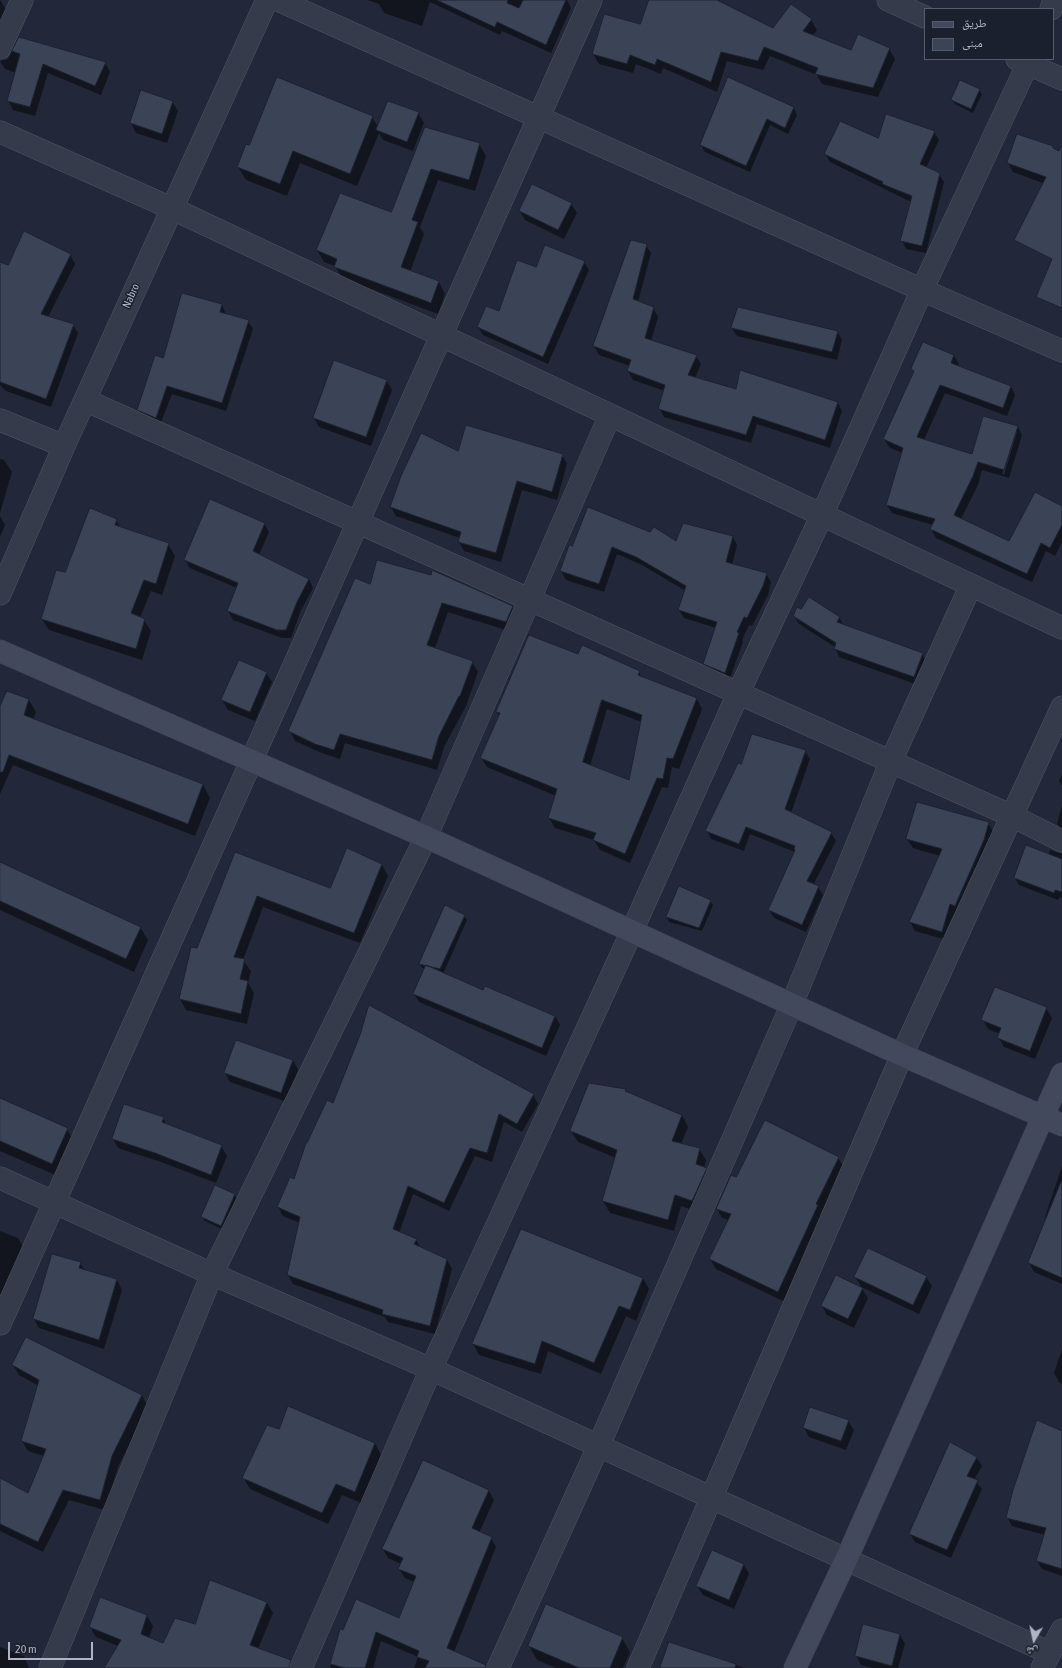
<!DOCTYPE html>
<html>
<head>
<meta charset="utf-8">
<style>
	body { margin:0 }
	#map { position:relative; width:1062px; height:1668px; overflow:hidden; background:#222839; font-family:"Asap Condensed","Noto Naskh Arabic",sans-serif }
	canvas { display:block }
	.legend { position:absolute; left:924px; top:8px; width:130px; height:52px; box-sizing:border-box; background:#1b202e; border:1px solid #575c6b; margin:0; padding:5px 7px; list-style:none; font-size:12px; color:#b0b5c6 }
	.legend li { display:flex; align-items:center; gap:8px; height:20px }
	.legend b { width:20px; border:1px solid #575c6b }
	.north { position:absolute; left:1014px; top:1620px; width:40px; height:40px; -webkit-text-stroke:3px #1b202e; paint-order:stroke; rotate:189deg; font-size:11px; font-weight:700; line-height:16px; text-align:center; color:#b0b5c6 }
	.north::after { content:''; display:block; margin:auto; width:14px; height:18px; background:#b0b5c6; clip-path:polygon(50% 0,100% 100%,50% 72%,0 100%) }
	.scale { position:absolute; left:8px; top:1642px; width:85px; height:18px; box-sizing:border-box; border:2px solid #b0b5c6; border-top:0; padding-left:5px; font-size:12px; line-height:14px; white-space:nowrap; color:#b0b5c6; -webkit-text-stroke:3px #1b202e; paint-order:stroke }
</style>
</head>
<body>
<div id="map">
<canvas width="1062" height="1668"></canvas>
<ul class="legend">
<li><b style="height:5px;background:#43495d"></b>طريق</li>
<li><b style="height:11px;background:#3b4357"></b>مبنى</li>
</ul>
<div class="north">ش</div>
<div class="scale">20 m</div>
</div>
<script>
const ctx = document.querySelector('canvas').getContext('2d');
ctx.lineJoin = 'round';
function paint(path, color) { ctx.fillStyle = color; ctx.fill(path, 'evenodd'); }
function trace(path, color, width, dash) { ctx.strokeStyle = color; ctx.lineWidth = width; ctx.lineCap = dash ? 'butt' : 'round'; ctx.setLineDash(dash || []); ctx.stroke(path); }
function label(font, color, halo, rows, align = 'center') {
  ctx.font = font + ' "Asap Condensed",sans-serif'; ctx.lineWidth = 3; ctx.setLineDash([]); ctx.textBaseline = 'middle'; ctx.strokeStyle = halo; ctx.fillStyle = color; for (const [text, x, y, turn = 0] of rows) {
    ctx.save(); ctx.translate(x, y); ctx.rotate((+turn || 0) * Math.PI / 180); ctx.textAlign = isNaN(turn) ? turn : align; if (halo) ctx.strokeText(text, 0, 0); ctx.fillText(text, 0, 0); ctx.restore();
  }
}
const shadow = new Path2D(`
	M0 0 6 9 0 23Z
	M367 0H567L571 8 551 53 502 31 500 35 430 2 422 26 384 13 379 4Z
	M650 0H715L773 29 811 20 817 30 812 36 851 52 889 49 895 59 878 97 822 84 817 75 770 56 763 70 727 61 717 92 663 68 661 74 636 64 633 73 599 64 593 54 640 26Z
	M19 38 105 63 110 72 101 95 48 73 35 116 13 110 8 100 16 73 5 69 0 61 8 59Z
	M728 78 794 108 797 115 788 134 770 125 750 172 705 152 701 145Z
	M979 90 982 94 973 113 955 104 952 100Z
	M172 101 178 111 167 143 136 133 131 123Z
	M418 113 424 123 413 151 383 140 379 133 357 186 300 163 287 196 246 180 238 167 249 146 372 117 378 127Z
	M425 128 479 144 486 156 475 191 438 180 420 227 424 234 410 272 439 282 445 294 438 314 342 278 335 266 324 262 317 250 392 213Z
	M934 132 939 140 926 168 939 174 944 182 926 253 906 249 902 241 911 202 830 162 825 154 878 140Z
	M1053 147 1058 157 1048 185 1013 172 1008 163Z
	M571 204 577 213 564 239 525 220 520 211Z
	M646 245 651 253 638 302 653 308 658 317 651 341 696 356 701 364 695 378 737 390 838 403 842 411 830 448 757 424 751 443 664 417 660 409 665 391 633 380 628 371 630 366 599 355 594 346Z
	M70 255 75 264 48 317 73 325 78 333 51 407 6 391 0 385V263L8 266Z
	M584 262 589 270 548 364 483 335 478 327Z
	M222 305 226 314 248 321 253 329 226 411 172 394 160 425 143 418 138 410 164 359Z
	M732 328 837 331 842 340 837 360 737 336Z
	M954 356 959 364 957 367 1011 387 1015 395 1007 416 945 393 924 440 973 455 1018 427 1022 435 1009 478 982 470 978 485 961 519 1010 542 1062 507V542L1055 556 1046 551 1032 582 936 538 931 529 933 525 892 513 887 505 902 453 889 447 884 439 914 373 912 369ZM1015 432H1017L1004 475 1002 474Z
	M386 380 392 390 371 446 319 427 314 418Z
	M458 452 562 455 567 464 557 500 522 490 501 562 464 551 459 542 460 538 396 516 391 507Z
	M0 459 4 460 12 472 0 513Z
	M0 516 5 525 0 537Z
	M116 520 121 528 168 544 175 556 162 595 151 591 140 618 144 620 151 631 142 660 49 630 42 619 66 574Z
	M264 523 269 532 259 555 309 579 313 588 301 610 291 638H282L233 620 228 611 237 588 190 568 185 560Z
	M651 533 677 542 733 537 737 545 732 565 766 574 771 582 768 595 752 626 749 625 742 640 743 642 729 681 709 672 704 663 716 628 684 618 679 610 686 591 642 565 617 554 604 592 566 580 561 571 572 547Z
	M431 577 512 607 518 617 512 632 448 612 435 648 472 662 478 672 466 706 444 747 437 770 345 743 340 759 322 753 295 741 290 731 370 585Z
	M794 616 839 617 844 626 922 654 927 662 918 685 839 657 835 647 799 624Z
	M579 655 639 672 642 678 697 699 702 709 679 769 672 767 668 788 662 787 630 863 600 850 594 840 555 828 549 818 556 796 487 767 481 758 499 716 497 712ZM607 709 641 722 630 782 590 766Z
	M266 673 272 682 255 721 228 710 222 700Z
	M7 692 29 700 36 712 33 720 203 785 210 798 195 836 13 765 0 794V711Z
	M805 751 810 759 791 813 831 833 836 841 813 885 818 887 823 895 806 932 774 918 769 910 795 852 750 834 744 851 711 839 707 831 742 766Z
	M1062 775V786L1059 781Z
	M1062 805V832L1057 824Z
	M988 823 994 833 960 915 955 913 947 940 915 931 910 922 940 856 913 848 907 839Z
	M1050 850 1062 854V898L1060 897 1058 900 1019 885 1015 878 1049 855Z
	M235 853 330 889 382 865 388 876 360 943 263 907 243 960 251 971 248 983 254 993 247 1024 186 1010 180 999 191 948 198 950Z
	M0 863 140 927 148 940 134 972 0 910Z
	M679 888 710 901 713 905 702 931 669 922 667 917Z
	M464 916 467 920 443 974 484 992 555 1016 560 1025 546 1056 419 1002 414 994 426 969 422 968 420 964Z
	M1046 1008 1052 1018 1035 1059 1004 1047 999 1038 1000 1034 988 1029 983 1020Z
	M293 1060 298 1070 287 1102 230 1082 225 1073Z
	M625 1090 627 1093 682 1115 688 1127 681 1144 699 1149 706 1160 704 1168 713 1180 699 1212 681 1206 674 1231 610 1213 603 1201 616 1158 578 1142 571 1131Z
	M533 1095 538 1104 522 1132 504 1122 492 1162 475 1156 449 1211 413 1194 399 1233 416 1240 421 1248 447 1260 452 1269 435 1334 388 1322 385 1317 293 1284 288 1275 300 1223 283 1216 278 1207 295 1180 333 1104Z
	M0 1099 67 1129 75 1143 60 1177 0 1151Z
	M163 1118 167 1125 221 1146 227 1156 216 1183 161 1162 118 1148 113 1139Z
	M838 1158 844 1167 821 1213 823 1216 783 1301 716 1269 710 1259 729 1220 722 1218 717 1209 736 1178Z
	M1062 1166V1284L1034 1272 1029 1263 1047 1219 1045 1217Z
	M235 1195 237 1199 224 1230 205 1221 202 1217Z
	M0 1231 18 1238 23 1247 0 1301Z
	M80 1263 85 1271 117 1280 122 1290 104 1349 39 1328 34 1319Z
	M855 1277H926L932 1286 919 1314 861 1287 868 1298 854 1328 827 1315 822 1306 862 1288Z
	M643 1278 649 1289 636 1321 626 1316 601 1374 548 1351 541 1374 479 1355 473 1344Z
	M27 1338 142 1396 148 1406 118 1467 105 1510 69 1500 43 1552 0 1531V1479L29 1494 44 1456 28 1451 22 1441 39 1386 19 1375 13 1365Z
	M1062 1349V1384L1059 1382 1054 1373Z
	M848 1421 854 1430 846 1450 809 1437 804 1428Z
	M280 1430 375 1443 381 1455 361 1503 342 1495 328 1524 250 1489 243 1477Z
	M1062 1432V1576L1042 1569 1037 1561 1045 1535 1012 1526 1007 1517Z
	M977 1458 982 1466 974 1480 982 1489 951 1558 915 1542 910 1534Z
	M423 1461 489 1491 494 1500 479 1533 491 1538 496 1547 454 1652 464 1668H414L418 1657 381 1641 373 1668H330L341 1631 400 1620 415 1582 405 1578 399 1569 401 1564 388 1558 383 1549Z
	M712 1552 744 1565 749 1574 734 1609 703 1595 697 1586Z
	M210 1581 267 1603 273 1613 258 1649 278 1668H105L118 1646 96 1637 90 1627 147 1616 153 1626 149 1638 164 1644 196 1626Z
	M900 1635 905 1644 898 1668H873L861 1665 856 1655Z
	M622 1638 630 1652 623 1668H556L537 1660 529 1646Z
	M670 1643 745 1668H659L662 1667Z
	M0 1647 24 1656 29 1668H0Z`);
const building = new Path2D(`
	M437 0H508L507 3 519 8 523 0H566L546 45 497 22 495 27Z
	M649 0H717L773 28 791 4 812 19 803 31 851 50 858 34 890 48 873 88 815 74 818 68 764 47 758 61 721 52 711 82 657 59 655 65 630 55 627 64 592 54 604 14 640 24Z
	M19 37 106 62 95 86 43 64 30 107 7 101 20 54 12 51Z
	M277 77 373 116 350 174 293 151 280 184 237 167 246 144 249 145Z
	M728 77 794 107 785 128 767 119 746 166 700 145Z
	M960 80 980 89 971 109 951 100Z
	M141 90 173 101 162 134 130 123Z
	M388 101 419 112 407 142 376 130Z
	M886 114 935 131 920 164 940 173 922 246 900 241 912 196 882 184 883 182 824 154 840 121 878 138Z
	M425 127 480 143 469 180 431 169 412 220 418 222 401 267 439 281 431 303 334 267 337 259 316 250 340 193 391 212Z
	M1017 134 1053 146V148L1059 151 1062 145V308L1036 297 1052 259 1014 240 1046 177 1007 163Z
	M532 184 572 203 558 230 519 211Z
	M24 231 71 254 41 314 74 324 46 399 0 382V262L8 265Z
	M631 240 647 244 633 299 654 307 645 338 697 355 688 375 736 389 740 370 838 402 825 440 753 416 746 435 658 409 665 385 627 371 631 360 593 346Z
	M545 245 585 261 543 357 477 327 486 306 499 311 517 260 536 267Z
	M182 293 222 304 220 312 249 320 222 403 167 386 156 418 137 410 155 355 163 358Z
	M738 307 838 331 832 352 731 328Z
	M923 342 954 355 951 363 1011 386 1003 408 940 385 917 437 972 454 983 416 1018 426 1004 470 978 462 973 476 954 515 1009 541 1035 492 1062 506V525L1050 548 1041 543 1027 574 930 529 935 519 886 505 903 448 883 439 914 371 911 369Z
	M334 360 387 380 366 437 313 418Z
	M466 425 563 454 552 492 517 481 496 553 458 542 461 532 390 507 401 476 421 433 458 451Z
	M210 499 265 523 253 551 309 579 297 602 286 630H277L227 611 238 583 184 560Z
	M588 507 650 532 654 527 676 541 683 523 733 536 726 562 767 573 763 586 747 618 744 617 737 632 739 633 725 673 703 664 717 622 678 610 686 586 636 557 612 547 599 584 560 571 569 545 572 546Z
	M90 508 117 519 115 525 169 543 156 584 144 580 131 613 145 619 136 649 41 619 56 570 65 572Z
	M377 560 431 575 432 570 513 606 506 622 442 603 427 645 473 661 460 696H459L439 736 432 760 340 734 334 750 315 744 288 731 355 578 370 584Z
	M809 597 840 617 837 622 923 653 914 677 834 649 836 643 793 616 797 607 801 609Z
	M529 635 578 654 582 645 640 671 638 675 697 698 673 759 667 758 663 779 657 778 625 854 593 840 596 833 548 818 557 789 480 758 500 713 496 712ZM602 700 642 715 629 780 583 762Z
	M239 660 267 672 250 712 221 700Z
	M7 691 29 699 24 715 203 784 188 824 9 755 3 772H0V706Z
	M752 734 806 750 785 809 832 832 807 881 819 886 802 925 768 910 795 850 794 849 795 846 746 827 739 844 705 831 738 763 741 764Z
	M917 802 989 822 984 840 955 906 950 904 942 932 909 922 942 849 906 839Z
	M1026 845 1062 859V892L1055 890 1054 893 1014 878Z
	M347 848 382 864 354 933 257 896 234 957 245 959 240 979 248 981 241 1014 179 999 191 947 197 948 235 852 330 888Z
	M0 862 141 927 126 959 0 901Z
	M679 886 711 900 699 928 666 917Z
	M445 905 465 915 440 969 419 964Z
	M426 965 483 990 485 986 555 1016 542 1048 413 994Z
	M995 987 1047 1007 1030 1051 997 1038 1001 1028 981 1020Z
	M369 1005 534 1094 517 1124 499 1114 487 1153 470 1148 444 1203 408 1186 393 1229 417 1239 414 1244 447 1259 430 1326 382 1314 383 1310 287 1275 300 1217 277 1207 290 1177 294 1179 306 1143H307L327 1100 333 1103 360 1035Z
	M236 1040 293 1060 281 1093 224 1073Z
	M589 1083 626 1089 625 1091 682 1115 672 1141 700 1148 696 1164 707 1168 692 1201 675 1195 668 1220 602 1201 617 1150 570 1131Z
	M0 1098 68 1128 52 1164 0 1141Z
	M124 1104 164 1117 162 1122 222 1145 211 1175 155 1153 112 1139Z
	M765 1120 839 1157 816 1204 818 1205 778 1292 709 1259 731 1214 716 1209 731 1175 736 1177Z
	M1061 1182H1062V1278L1028 1263Z
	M215 1185 235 1194 221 1226 201 1217Z
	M521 1229 643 1278 630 1310 619 1306 594 1363 542 1341 535 1364 472 1344Z
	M868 1248 927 1276 913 1305 854 1277Z
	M52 1254 81 1262 79 1268 117 1279 99 1340 33 1319Z
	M836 1275 863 1288 848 1319 821 1306Z
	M26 1337 142 1395 112 1456 100 1500 63 1490 38 1542 0 1524V1478L28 1493 46 1449 21 1441 39 1380 12 1365Z
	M288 1406 375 1443 355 1492 336 1484 322 1513 242 1478 267 1425 279 1429Z
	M810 1407 849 1420 841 1441 803 1428Z
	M1037 1420 1062 1431V1569L1036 1561 1046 1528 1006 1518 1013 1490Z
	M950 1442 977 1457 967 1476 978 1480 947 1550 909 1534Z
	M423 1460 489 1490 472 1528 492 1537 447 1648 486 1665V1668H425L429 1661 417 1657 419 1651 376 1632 365 1668H345L330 1664 340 1629 343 1630 356 1599 399 1618 416 1576 398 1569 403 1558 382 1549Z
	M712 1550 744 1564 729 1600 696 1586Z
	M210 1580 267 1602 250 1645 291 1660 289 1668H104L121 1640 89 1627 100 1597 147 1615 141 1634 163 1643 175 1618 195 1624Z
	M546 1604 623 1637 610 1668H579L528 1646Z
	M863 1624 900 1634 892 1666 855 1656Z
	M669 1642 736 1664 735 1668H660Z`);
const street = new Path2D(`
	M278 0 922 290 1062 351
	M888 0 925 17
	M1051 9 1054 0
	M0 48 22 0
	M1017 59 1062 79
	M0 132 171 208 1062 628
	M85 400 1012 816 1062 841
	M0 420 64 446
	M0 594 64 446 267 0
	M0 1178 212 1274 431 1369 1050 1653
	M0 1324 591 0
	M50 1668 212 1274 426 837 610 415
	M301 1668 431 1369 632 931 738 694 822 515 922 290 1030 59
	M498 1668 599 1445 792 1004 891 761 971 585
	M638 1668 902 1055 1062 707
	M1042 1668 1062 1630`);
const secondary = new Path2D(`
	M0 651 426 837 902 1055 1062 1125
	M795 1668 846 1560 1062 1074`);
const streetNames = [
	["Nabro",131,296,-66]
];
paint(shadow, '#0007');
paint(building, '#3b4357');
trace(building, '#1c2230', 1);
trace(street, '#505564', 23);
trace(secondary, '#3e4453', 23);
trace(street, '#353b4a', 22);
trace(secondary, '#43495d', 22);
label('11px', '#b0b5c6', '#1b202e', streetNames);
</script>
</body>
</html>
